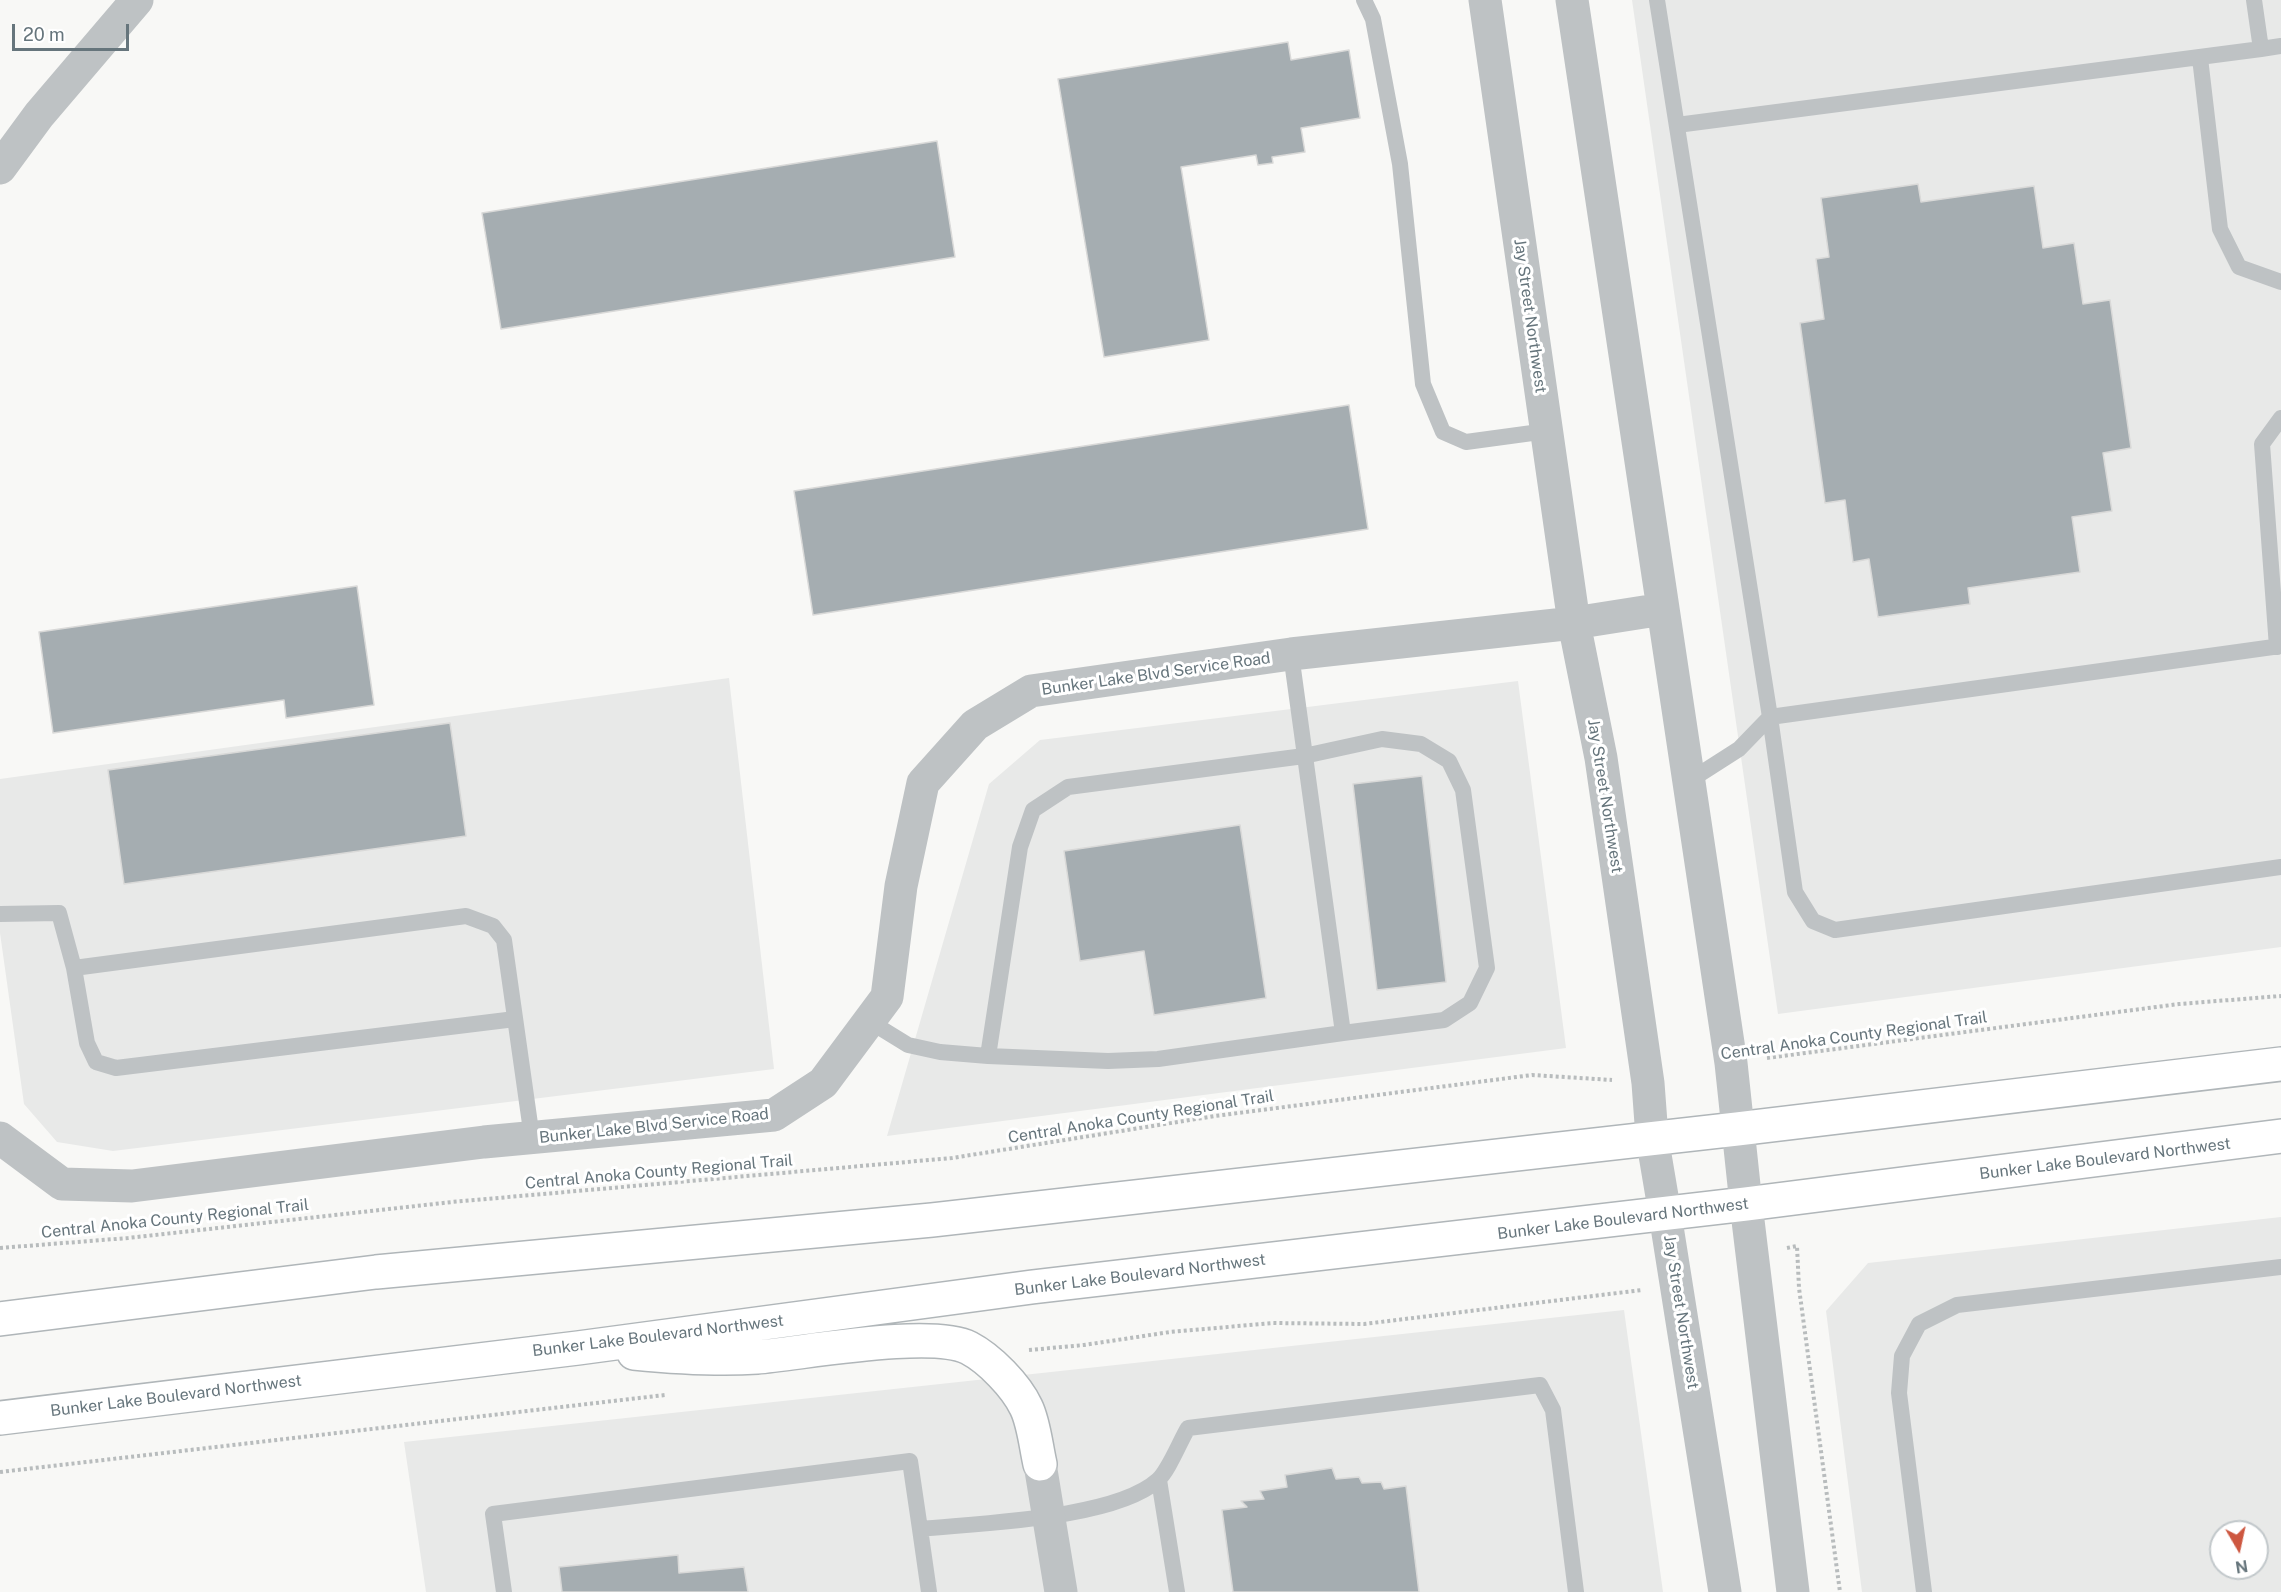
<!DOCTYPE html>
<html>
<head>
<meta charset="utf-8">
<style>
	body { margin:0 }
	#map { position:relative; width:2281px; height:1592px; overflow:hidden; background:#f8f8f6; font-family:"Public Sans",sans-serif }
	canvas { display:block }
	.north { position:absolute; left:2209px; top:1520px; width:60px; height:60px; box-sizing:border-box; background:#fff; border:2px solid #c2c8cb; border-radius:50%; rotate:171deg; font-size:16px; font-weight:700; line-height:24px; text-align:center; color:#66757c }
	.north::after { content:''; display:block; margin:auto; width:21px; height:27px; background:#cd5740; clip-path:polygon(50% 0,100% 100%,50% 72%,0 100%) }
	.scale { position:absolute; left:12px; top:24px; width:117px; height:27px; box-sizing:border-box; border:3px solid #66757c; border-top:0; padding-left:8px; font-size:18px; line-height:21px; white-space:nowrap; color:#66757c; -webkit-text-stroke:4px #fff; paint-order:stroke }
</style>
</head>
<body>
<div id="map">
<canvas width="2281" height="1592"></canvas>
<div class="north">N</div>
<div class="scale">20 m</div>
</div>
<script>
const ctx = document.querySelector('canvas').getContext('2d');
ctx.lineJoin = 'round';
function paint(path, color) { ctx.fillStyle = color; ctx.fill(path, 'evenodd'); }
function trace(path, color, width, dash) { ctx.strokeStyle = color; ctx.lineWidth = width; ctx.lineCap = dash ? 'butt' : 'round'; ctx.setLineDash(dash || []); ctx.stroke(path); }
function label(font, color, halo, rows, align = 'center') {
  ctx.font = font + ' "Public Sans",sans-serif'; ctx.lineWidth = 6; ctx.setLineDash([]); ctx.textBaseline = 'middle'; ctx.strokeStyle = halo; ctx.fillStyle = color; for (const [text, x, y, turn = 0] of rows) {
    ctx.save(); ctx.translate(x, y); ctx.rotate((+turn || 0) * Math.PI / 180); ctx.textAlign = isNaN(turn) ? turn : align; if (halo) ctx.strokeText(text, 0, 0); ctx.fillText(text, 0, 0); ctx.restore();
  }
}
const built = new Path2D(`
	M1632 0H2281V947L1778 1014Z
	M729 678 774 1069 113 1151 57 1142 24 1104 0 933V779Z
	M1518 681 1566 1048 887 1136 989 784 1040 740Z
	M2281 1217V1592H1862L1826 1311 1868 1263ZM2221 1532H2257V1568H2221Z
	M1624 1310 1663 1592H426L404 1442Z`);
const building = new Path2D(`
	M1288 42 1291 60 1349 50 1360 118 1301 128 1305 152 1272 157 1273 163 1258 165 1256 155 1181 167 1209 340 1104 357 1058 79Z
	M937 141 955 257 501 329 482 213Z
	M1918 184 1921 202 2034 186 2043 248 2074 243 2083 304 2110 300 2131 448 2103 453 2112 511 2072 517 2080 572 1968 588 1970 604 1878 617 1869 559 1853 562 1845 500 1825 503 1800 323 1824 319 1816 259 1829 257 1821 198Z
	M1349 405 1368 529 813 615 794 491Z
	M357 586 374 705 286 718 284 700 53 733 39 632Z
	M450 723 466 836 124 884 108 770Z
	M1422 776 1446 982 1377 990 1353 784Z
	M1240 825 1266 998 1154 1015 1144 951 1080 961 1064 851Z
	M1332 1468 1336 1479 1359 1477 1362 1483 1381 1482 1384 1489 1406 1486 1419 1592H1233L1222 1510 1247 1507 1241 1501 1264 1499 1260 1491 1287 1487 1285 1475Z
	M678 1555 679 1573 744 1567 748 1592H562L559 1567Z`);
const path = new Path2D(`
	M1767 1058 2179 1004 2281 996
	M0 1248 128 1238 452 1202 952 1158 1215 1116 1532 1075 1612 1080
	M1787 1248 1797 1246 1799 1288 1840 1592
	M1029 1350 1084 1345 1170 1332 1273 1323 1364 1324 1642 1290
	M0 1472 665 1395`);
const service = new Path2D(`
	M1364 0 1373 19 1400 164 1423 384 1443 432 1466 442 1547 431
	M1657 0 1770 717 1795 892 1813 921 1835 930 2281 867
	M2254 0 2261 49 2281 46
	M2200 58 2220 229 2239 267 2281 282
	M1677 125 2261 49
	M2277 647 2262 444 2281 418
	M1291 654 1343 1033 1444 1020 1470 1003 1487 968 1463 790 1449 761 1421 744 1382 739 1304 756 1068 787 1033 810 1020 847 988 1056 1108 1061 1158 1059 1343 1033
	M1689 781 1739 749 1770 717 2281 646
	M0 914 59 913 74 968 466 916 493 926 504 940 532 1138
	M74 968 87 1043 96 1062 116 1068 515 1019
	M869 1021 908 1045 940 1052 988 1056
	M1159 1480 1177 1592
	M920 1529 929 1592
	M504 1592 493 1514 910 1461 920 1529C979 1523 1115 1519 1158 1480 1169 1470 1180 1441 1188 1428L1540 1385 1553 1410 1576 1592
	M1924 1592 1899 1393 1902 1356 1919 1324 1957 1305 2281 1267`);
const minor = new Path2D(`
	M1485 0 1574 623 1601 758 1648 1083 1652 1137 1665 1214
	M1572 0 1731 1063 1746 1204
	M0 168 39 115 137 0
	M0 1138 62 1184 132 1186 484 1142 774 1115 823 1083 887 997 901 886 923 783 975 725 1031 691 1291 654 1574 623 1663 609
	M1040 1464 1061 1592`);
const tertiary = new Path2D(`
	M1746 1204 1793 1592
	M1665 1214 1725 1592`);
const secondary = new Path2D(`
	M0 1319 376 1272 932 1220 1737 1129 2281 1064
	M634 1353C675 1357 715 1360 757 1357 804 1353 931 1329 969 1348 990 1359 1016 1386 1026 1407 1034 1423 1036 1447 1040 1464
	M0 1418 578 1348 1032 1287 1746 1204 2281 1136`);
const streetNames = [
	["Jay Street Northwest",1530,316,82],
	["Bunker Lake Blvd Service Road",1156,674,-8],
	["Jay Street Northwest",1605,796,81],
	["Central Anoka County Regional Trail",1854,1036,-8],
	["Central Anoka County Regional Trail",1141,1117,-9],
	["Bunker Lake Blvd Service Road",654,1126,-6],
	["Bunker Lake Boulevard Northwest",2105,1159,-7],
	["Central Anoka County Regional Trail",659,1172,-5],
	["Central Anoka County Regional Trail",175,1219,-6],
	["Bunker Lake Boulevard Northwest",1623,1219,-7],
	["Bunker Lake Boulevard Northwest",1140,1275,-7],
	["Jay Street Northwest",1681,1312,81],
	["Bunker Lake Boulevard Northwest",658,1336,-7],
	["Bunker Lake Boulevard Northwest",176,1396,-7]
];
paint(built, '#e8e9e8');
paint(building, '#a5adb1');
trace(building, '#d9d9d8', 1.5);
trace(secondary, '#b0b6b9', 36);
trace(path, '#b8bcbd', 4, [3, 3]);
trace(service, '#bec2c4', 16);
trace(minor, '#bec2c4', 33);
trace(tertiary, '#bec2c4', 33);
trace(secondary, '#fff', 33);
label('16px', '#66757c', '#fff', streetNames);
</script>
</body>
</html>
